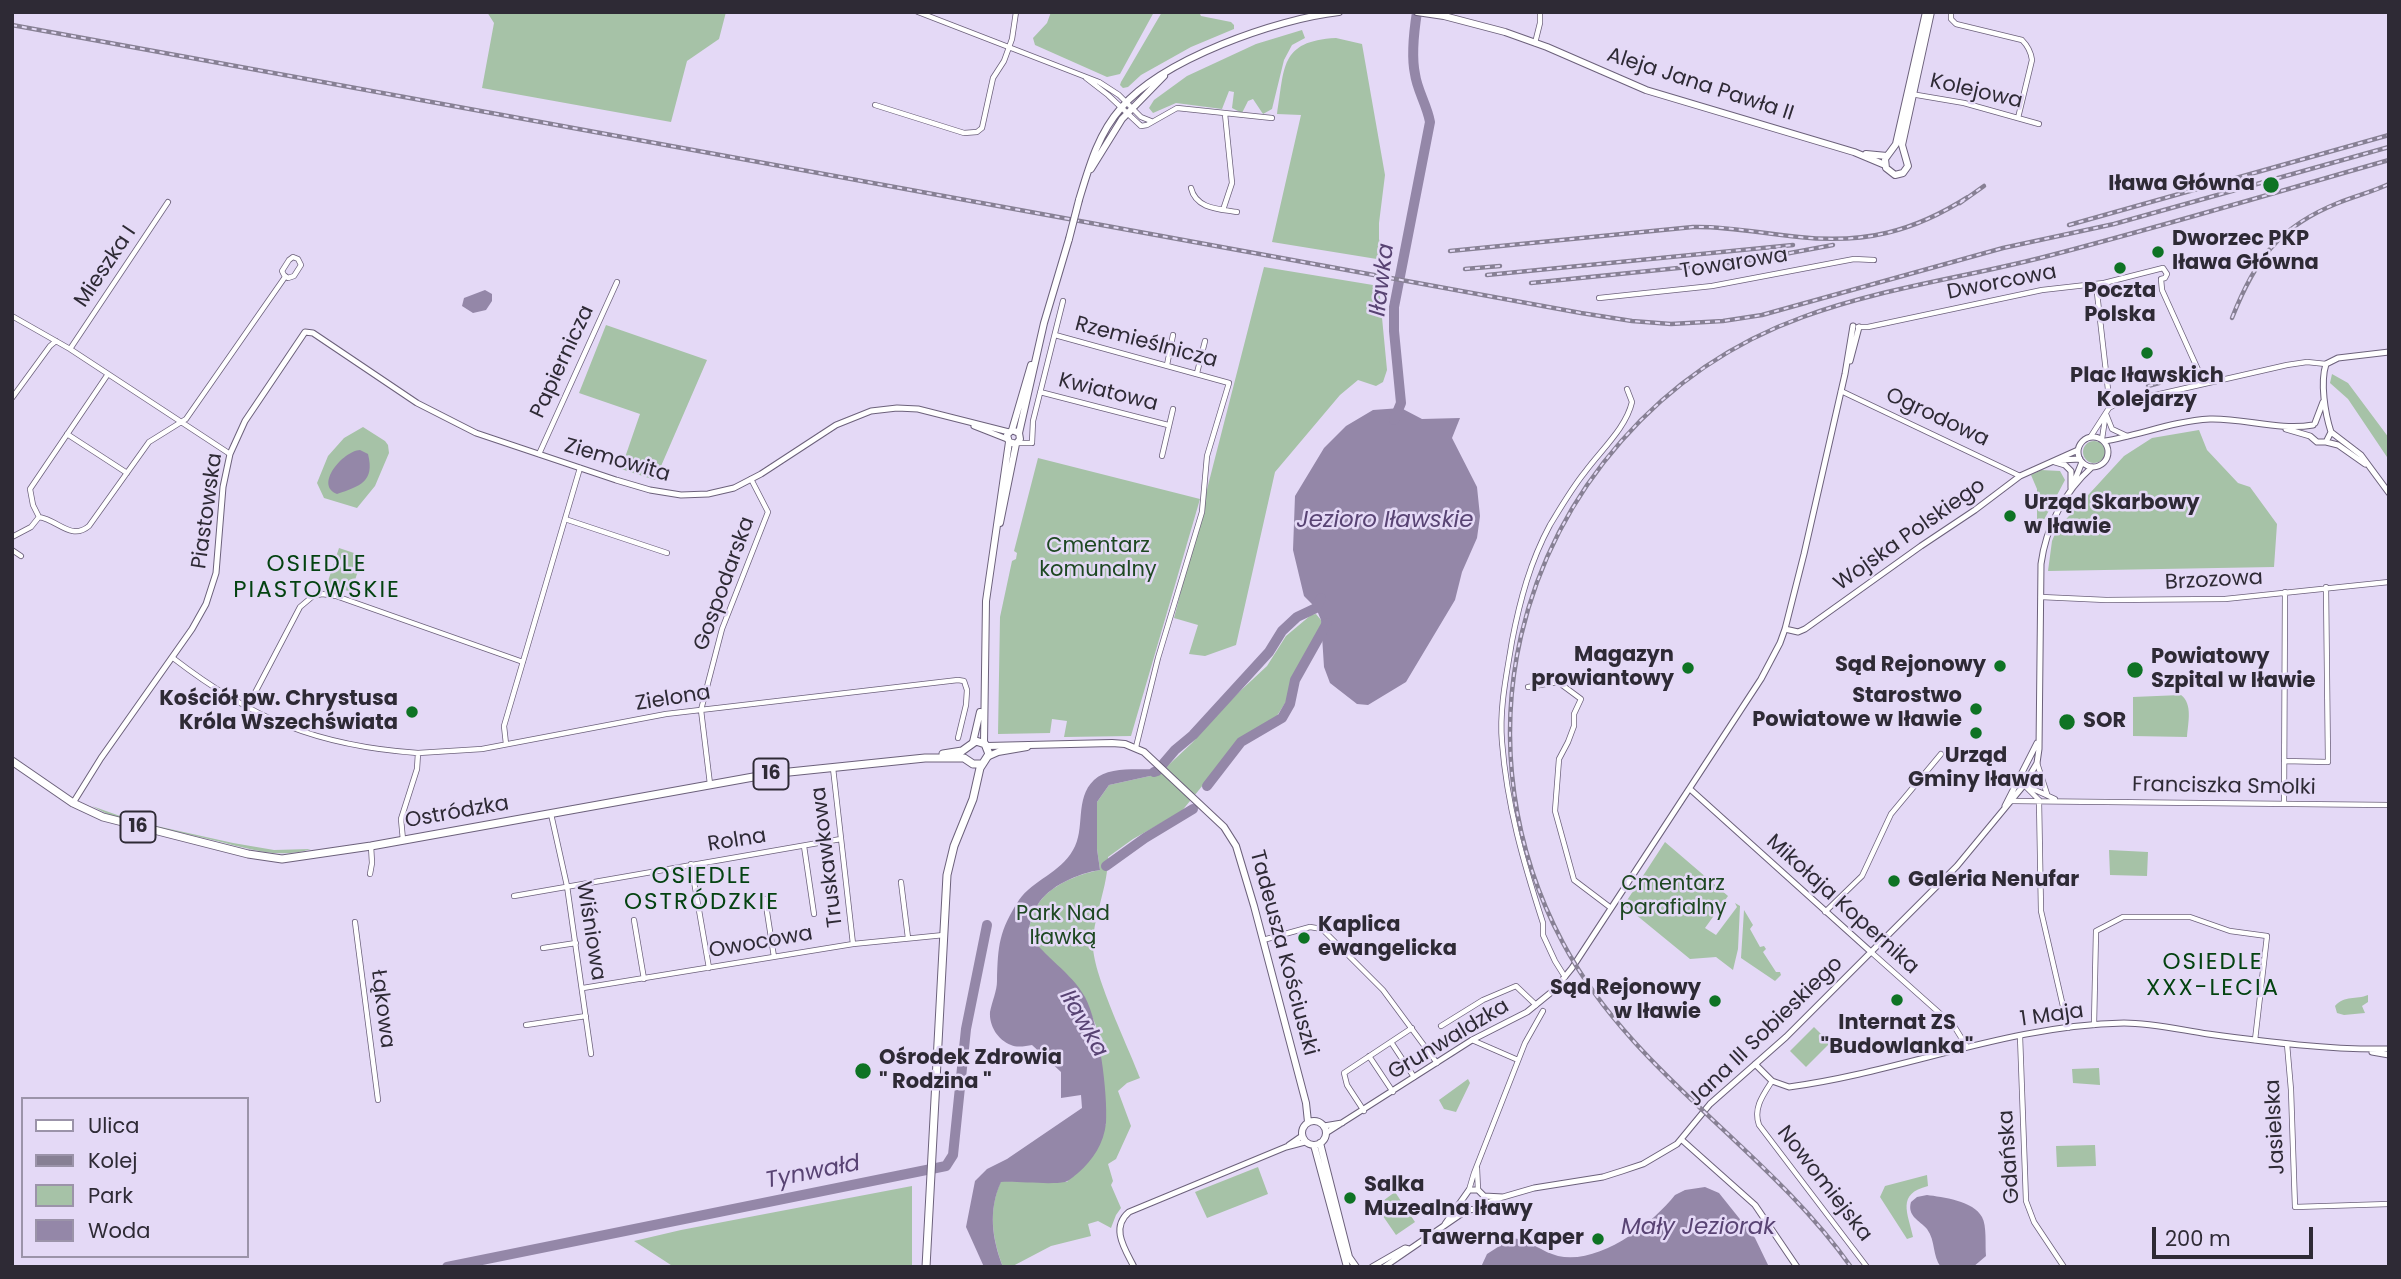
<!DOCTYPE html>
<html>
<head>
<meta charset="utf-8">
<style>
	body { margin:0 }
	#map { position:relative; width:2401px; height:1279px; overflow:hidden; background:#e4d9f6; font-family:Poppins,sans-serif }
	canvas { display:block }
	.frame { position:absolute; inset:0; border:14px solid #2e2a35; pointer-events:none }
	.legend { position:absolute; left:21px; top:1097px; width:228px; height:161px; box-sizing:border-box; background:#e4d9f6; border:2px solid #9b93a9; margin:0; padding:9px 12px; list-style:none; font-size:21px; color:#2e2a35 }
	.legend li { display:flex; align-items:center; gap:14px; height:35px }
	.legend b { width:35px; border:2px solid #9b93a9 }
	.scale { position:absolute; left:2152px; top:1227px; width:161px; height:32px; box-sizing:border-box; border:4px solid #2e2a35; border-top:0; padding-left:9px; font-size:21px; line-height:24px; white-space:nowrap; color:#2e2a35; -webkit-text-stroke:5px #e4d9f6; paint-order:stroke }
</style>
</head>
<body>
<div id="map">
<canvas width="2401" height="1279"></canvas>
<div class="frame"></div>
<ul class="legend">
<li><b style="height:9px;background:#fff"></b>Ulica</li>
<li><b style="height:9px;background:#878094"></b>Kolej</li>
<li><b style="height:19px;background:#a6c2a7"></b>Park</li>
<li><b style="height:19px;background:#9487a8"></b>Woda</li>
</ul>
<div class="scale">200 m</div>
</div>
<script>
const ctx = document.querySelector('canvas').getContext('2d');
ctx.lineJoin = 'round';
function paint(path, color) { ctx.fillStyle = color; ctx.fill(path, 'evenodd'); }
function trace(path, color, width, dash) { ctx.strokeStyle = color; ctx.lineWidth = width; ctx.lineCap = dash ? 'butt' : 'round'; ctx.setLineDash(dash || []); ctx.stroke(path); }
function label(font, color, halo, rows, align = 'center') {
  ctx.font = font + ' Poppins,sans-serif'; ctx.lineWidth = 5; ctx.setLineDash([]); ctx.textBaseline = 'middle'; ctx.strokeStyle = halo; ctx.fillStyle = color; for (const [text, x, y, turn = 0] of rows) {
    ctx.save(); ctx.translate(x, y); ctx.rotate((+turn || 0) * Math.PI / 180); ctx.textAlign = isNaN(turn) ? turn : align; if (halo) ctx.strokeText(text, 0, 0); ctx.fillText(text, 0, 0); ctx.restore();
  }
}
const green = new Path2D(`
	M487 12H726L719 39 687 61 671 122 482 88 494 23Z
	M1051 12H1154L1120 74 1107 77 1035 45 1033 38 1047 23Z
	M1162 12H1199L1201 16 1231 22 1234 25V29L1191 47 1141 75 1128 87 1123 88 1120 85 1121 82Z
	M1302 30 1305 38 1292 45 1284 60 1272 109 1263 114 1253 99 1248 101 1242 113 1232 108 1234 92 1229 91 1222 109 1176 103 1153 113 1149 108 1154 100 1187 76 1256 44Z
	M1336 38 1362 44 1385 175 1379 223V239L1383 260 1272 242 1301 115 1277 114C1285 68 1279 41 1336 38Z
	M1264 267 1379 286 1387 370 1383 382 1376 386 1358 380 1340 395 1275 472 1236 645 1205 656 1189 654 1198 625 1174 618Z
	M606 325 707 360 655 480 621 469 640 414 579 393Z
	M2332 374 2348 383 2389 438V460L2348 399 2330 383Z
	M363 427 385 441 388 445 389 453 375 486 357 508 324 498 317 483 328 456 344 438Z
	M2199 430 2207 450 2238 483 2250 487 2277 524 2274 567 2048 571 2052 541 2057 529 2124 456 2152 438Z
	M2083 452a11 11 0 1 1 22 0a11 11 0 1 1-22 0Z
	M1038 458 1200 499 1131 736 1064 737 1067 721 1052 719 1050 733 998 734 1000 617 1012 561 1016 559 1017 553 1014 551Z
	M2041 470 2060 471 2065 480 2037 533V489L2031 475Z
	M339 548 363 556 351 592 327 584Z
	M1316 614 1321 620 1322 629 1306 653 1291 682 1287 700 1275 719 1238 742 1181 812 1133 839 1108 857C1108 887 1094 914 1093 943 1091 971 1129 1048 1140 1078L1127 1083 1118 1091 1131 1126 1116 1159 1108 1164 1113 1181 1111 1185 1121 1208 1116 1215 1111 1228 1098 1221 1088 1224 1091 1236 1051 1246 1011 1267H1003C992 1238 988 1210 1001 1181L1067 1182 1106 1124 1096 1026 1084 997 1069 977 1038 949 1028 934C1030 924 1032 914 1037 906 1048 886 1078 874 1100 870L1097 849V802L1109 785 1159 774 1192 743 1222 708 1267 666 1286 636 1311 615Z
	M2181 695C2193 704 2188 723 2187 737L2133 736V697Z
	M92 806 134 821 233 843 274 850 311 849C276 861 238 845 204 838 173 831 143 824 113 817Z
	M1665 842 1728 896 1705 928 1716 935 1737 907 1735 903 1740 906 1738 949 1733 970 1716 957 1690 959 1624 905Z
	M2109 850 2148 852 2147 876 2110 875Z
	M1744 910 1753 925 1750 929 1760 947 1764 946 1766 949 1763 952 1776 972H1780L1781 975 1775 981 1741 958Z
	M2368 995V1002L2362 1006 2365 1013 2344 1015 2337 1013 2335 1006C2345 995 2356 1000 2368 995Z
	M1814 1027 1830 1043 1806 1067 1790 1051Z
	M2099 1068 2100 1085 2073 1083 2072 1069Z
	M1468 1079 1470 1083 1456 1112 1444 1109 1439 1100Z
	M2095 1145 2096 1166 2057 1167 2056 1146Z
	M1258 1167 1268 1194 1207 1218 1195 1192Z
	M1927 1175 1928 1186C1896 1194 1908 1213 1913 1237L1907 1239 1880 1197 1885 1186Z
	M912 1186V1267H674L634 1241 681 1230Z
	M1395 1192 1415 1222 1396 1235 1376 1206Z`);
const water = new Path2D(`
	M485 290 492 294V301L486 310 473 313 462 306 464 298Z
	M1401 408 1422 419 1460 418 1452 438 1477 487 1480 516 1477 538 1462 572 1455 600 1406 682 1368 705 1357 704 1330 683 1324 667 1321 620 1316 608 1304 596 1293 550 1295 496 1324 448 1346 426 1373 410Z
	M360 450 368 454C375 482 360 486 337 494 314 485 343 451 360 450Z
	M1155 769 1159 774 1109 785 1097 802V849L1100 870C1079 873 1048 886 1037 906 1032 914 1030 924 1028 933 1044 957 1071 972 1085 997 1099 1023 1108 1094 1106 1123 1104 1143 1093 1160 1078 1173 1074 1176 1069 1181 1065 1182 1049 1185 1018 1181 1001 1182 988 1210 992 1239 1003 1267H984L966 1227 975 1181 987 1169 1007 1159 1082 1108 1081 1095 1061 1098V1072L1032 1045C1026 1046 1017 1048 1011 1045 998 1040 989 1026 990 1012 992 1001 997 991 997 981 998 945 999 931 1019 900 1033 880 1060 873 1073 850 1086 829 1074 799 1094 780 1108 766 1136 770 1155 769Z
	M1705 1187 1719 1193 1755 1238 1769 1267H1481L1487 1254 1512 1238C1528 1239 1542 1252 1558 1256 1599 1265 1651 1225 1675 1195L1685 1190Z
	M1927 1195C1942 1197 1974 1201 1982 1217 1987 1226 1985 1245 1986 1256L1973 1267H1941C1932 1256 1936 1241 1927 1229 1919 1220 1907 1216 1911 1202L1917 1197Z`);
const river = new Path2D(`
	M1394 420 1401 403 1394 331V307L1430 122C1427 105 1417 90 1415 74 1411 55 1414 31 1417 12
	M1154 772 1157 771 1175 750 1193 735 1269 652 1282 631 1297 617 1316 608 1321 598
	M1207 786 1241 742 1282 718 1290 704 1295 680 1327 623
	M1106 866 1145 838 1193 809
	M447 1267 946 1166 953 1155 966 1029 987 925`);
const minor = new Path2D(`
	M918 12 1099 82 1119 95 1141 117 1151 121
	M1951 12V19L1956 24 2022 40C2028 46 2031 52 2032 60L2018 118
	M1535 43 1540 23V12
	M1086 78 1108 95 1141 126 1147 125 1177 108 1272 118
	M1911 94 1964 103 2039 124
	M875 105 964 133 977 132 982 128 993 78 1004 61 1012 39 1016 12
	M1191 188C1196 209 1219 209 1237 212
	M1223 210 1232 183 1225 114
	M293 257 298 259 301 265 294 276 288 278 284 275 282 271 289 260Z
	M2161 279 2162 290 2204 383
	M2096 284 2110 407
	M1599 298 1712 286 1854 259 1874 260
	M12 316 70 349 230 454
	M1858 327H1868L2042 290 2104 283 2163 268 2167 274 2165 278 2161 279
	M1055 335 1229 383 1207 456 1202 512 1158 658 1136 747
	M70 349 168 202
	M1167 365 1173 335
	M1197 373 1205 341
	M108 374 30 489 33 505 39 517C58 520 71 541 89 526L149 442 186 419 285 277
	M1841 391 2020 476
	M1040 392 1168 425
	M12 398 50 346 56 341
	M2106 414 2112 429 2127 436
	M67 434 127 473
	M2091 436 2109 408 2116 404 2287 365 2307 362 2326 364
	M2102 439 2105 419
	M1018 443H1032
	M1032 443 1033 421 1063 301
	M539 454 617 282
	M1162 456 1173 409
	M565 519 667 553
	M12 537 31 527 39 517
	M12 550 21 556
	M2041 597 2106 600 2225 599 2389 582
	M173 658C252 719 317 746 418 753
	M1528 687 1558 682 1581 699 1574 714V726L1568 742 1559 759 1555 811 1574 880 1611 908
	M247 708 300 607 313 596 322 594 336 596 523 662
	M506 744 504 726 580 468
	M2284 761 2328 762 2326 587
	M2037 763 2047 794
	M833 768 853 944
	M710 784 701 710 722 629 768 512 751 479
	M2024 785 2055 799
	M2025 786 2039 800
	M2039 800 2041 911 2068 1028
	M2012 801 2389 805
	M2284 804 2285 592
	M551 814 567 886 591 1054
	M403 840 401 819 417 769 418 753 482 749 666 714 958 680 964 681 967 690 966 705 958 738
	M804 846 814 914
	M691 864 709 968
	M370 874 372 863 371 846
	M901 882 908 938
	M514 896 841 839
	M765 899 774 957
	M1825 912 1862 876 1891 814 1941 754
	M634 920 644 979
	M355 922 378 1100
	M1263 940 1310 927 1322 929 1383 990 1437 1063
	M543 948 576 943
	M1871 952 1954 1026 1967 1047
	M1565 977 1555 961 1543 935V923C1523 861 1507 806 1502 742 1499 708 1507 673 1512 641 1520 600 1530 562 1550 525 1561 507 1572 488 1585 472 1601 450 1626 428 1632 402L1627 389
	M583 988 853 944 944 935
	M526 1025 586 1016
	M2094 1025 2096 931 2123 917H2190L2230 931 2267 936 2255 1040
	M1441 1026 1483 1000 1516 986 1536 1005
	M2020 1036 2026 1201 2034 1222 2064 1267
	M1472 1040 1518 1060
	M1391 1042 1414 1077
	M2287 1044 2291 1090 2295 1207 2389 1204
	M1369 1056 1393 1092
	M1772 1081C1763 1095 1753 1108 1759 1125L1867 1267
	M1364 1111 1347 1085 1344 1073 1412 1028
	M1477 1168 1478 1190
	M1469 1190 1474 1173 1525 1043 1543 1011`);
const tertiary = new Path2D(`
	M1850 361 1859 327
	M2315 423 2323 402
	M974 426 1007 439
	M2286 429 2310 436 2317 442H2326L2331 432C2325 413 2320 383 2326 364L2338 358 2389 352
	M2331 432 2361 455 2389 493
	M2078 452a15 15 0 1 1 30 0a15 15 0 1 1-30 0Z
	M2105 441C2140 435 2174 421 2210 419 2244 418 2279 431 2313 425
	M2326 442 2338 445 2365 464
	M2060 460 2080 459
	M2055 462 2065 465 2071 471V488
	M2074 482 2082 462
	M1785 629 1798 632 1805 629 1921 546 1975 510 2020 476 2078 450
	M1690 789 1871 952
	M73 803 101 758 192 629 206 604 216 573 223 487 230 454 245 421 305 332 313 333 417 403 476 433 616 480 650 490 681 495 708 494 734 488 761 474 836 425 871 411 897 408 918 409 1009 432
	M2005 806 2037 743
	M2372 1052 2389 1055
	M1755 1064 1772 1081 1789 1087C1901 1072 2009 1025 2124 1023 2152 1023 2181 1030 2208 1034 2268 1042 2328 1050 2389 1049
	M1324 1126 1342 1123
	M1326 1133 1472 1040 1527 1012 1554 990 1572 968 1761 679 1780 643 1785 629 1804 554 1845 374 1853 326
	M1682 1140 1755 1205 1797 1267
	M1289 1145 1302 1136
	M1484 1196 1503 1197
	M1445 1224 1469 1190H1478L1484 1196
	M1134 1267C1125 1249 1110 1228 1129 1212L1286 1147 1305 1142
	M1372 1267 1405 1248 1409 1249
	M1384 1267 1467 1210 1478 1209 1484 1204 1503 1197 1534 1188 1603 1177 1622 1171 1643 1164 1677 1144 1710 1104 1786 1037 1957 866 2024 785 2037 763 2039 749 2041 564C2046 527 2064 492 2092 467`);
const secondary = new Path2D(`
	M1417 12 1444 16 1505 32 1547 47 1646 90 1854 152 1885 165
	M1926 12 1896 144 1885 159 1886 168 1895 175 1903 173 1908 166 1902 145 1931 12
	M1866 154 1887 156
	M1091 169 1122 119 1164 76
	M1079 200C1089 167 1098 134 1121 108 1163 59 1276 19 1339 12
	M1012 430 1031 365
	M1009 442 1016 444 1020 439 1019 433 1044 323 1069 239
	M1000 523 1016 444
	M973 742 980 712
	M984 743 986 601 1009 442 1007 435 1012 430 1019 433
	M987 746 1112 743 1125 744 1144 752 1224 827 1236 846 1254 906 1306 1103 1308 1122
	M989 756 998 752 1027 747
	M1302 1133a12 12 0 1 1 24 0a12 12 0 1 1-24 0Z
	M1320 1143 1349 1257 1356 1267
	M1314 1145 1347 1267`);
const primary = new Path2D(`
	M12 761 73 803 103 817 248 854 282 859 371 846 770 774 925 758H964L973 764H982
	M926 1267 947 875 954 846 973 799 980 768 989 754 985 744 976 741 962 751 943 754`);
const rail = new Path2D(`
	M12 25 1581 313 1632 321 1671 324 1723 321 1762 315 2003 248 2114 224 2389 147
	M1960 203 1984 186
	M2069 225 2389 135
	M1450 251 1693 227C1729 226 1764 234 1799 237 1864 244 1913 232 1968 197
	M1465 269 1500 266
	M1487 275 1793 245
	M1531 283 1747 261 1833 245
	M2232 318C2255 260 2278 227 2338 203 2355 196 2372 192 2389 184
	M2148 386 2159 383
	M1851 1267C1767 1148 1632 1073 1563 943 1513 850 1497 740 1521 636 1555 490 1661 368 1803 317 1879 289 1961 278 2040 258 2157 228 2273 193 2389 160`);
const secondaryBridge = new Path2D(`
	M1069 239 1079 200`);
const markers = [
	[2271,185,9,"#0e7324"],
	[2158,252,7,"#0e7324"],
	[2120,268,7,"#0e7324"],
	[2147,353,7,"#0e7324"],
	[2010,516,7,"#0e7324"],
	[2000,666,7,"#0e7324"],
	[1688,668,7,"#0e7324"],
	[2135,670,9,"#0e7324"],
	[1976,709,7,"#0e7324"],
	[412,712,7,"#0e7324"],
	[2067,722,9,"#0e7324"],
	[1976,733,7,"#0e7324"],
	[1894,881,7,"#0e7324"],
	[1304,938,7,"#0e7324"],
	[1897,1000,7,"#0e7324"],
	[1715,1001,7,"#0e7324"],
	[863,1071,9,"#0e7324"],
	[1350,1198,7,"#0e7324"],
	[1598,1239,7,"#0e7324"]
];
const shields = [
	[771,774,35],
	[138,827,35]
];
const shieldNames = [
	["16",771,774],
	["16",138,827]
];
const streetNames = [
	["Aleja Jana Pawła II",1700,85,18],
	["Kolejowa",1976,92,13],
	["Towarowa",1734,264,-9],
	["Mieszka I",106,267,-56],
	["Dworcowa",2002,283,-11],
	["Rzemieślnicza",1146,343,15],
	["Papiernicza",563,362,-65],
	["Kwiatowa",1108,393,14],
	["Ogrodowa",1937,418,25],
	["Ziemowita",617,461,16],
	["Piastowska",208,511,-82],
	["Wojska Polskiego",1910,535,-35],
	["Brzozowa",2214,581,-3],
	["Gospodarska",725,584,-70],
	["Zielona",673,699,-9],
	["Franciszka Smolki",2224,787,1],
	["Ostródzka",457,813,-10],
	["Rolna",737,841,-9],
	["Truskawkowa",828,857,-97],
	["Mikołaja Kopernika",1842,905,42],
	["Wiśniowa",590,931,81],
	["Owocowa",761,943,-10],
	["Tadeusza Kościuszki",1283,953,75],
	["Łąkowa",382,1009,83],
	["1 Maja",2052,1016,-8],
	["Jana III Sobieskiego",1766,1032,-44],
	["Grunwaldzka",1449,1040,-31],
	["Jasielska",2276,1127,-93],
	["Gdańska",2010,1157,-94],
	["Nowomiejska",1824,1184,52]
];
const poiNames = [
	["Iława Główna",2255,185,"right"],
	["Dworzec PKP",2172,240],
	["Iława Główna",2172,264],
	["Poczta",2120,292,"center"],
	["Polska",2120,316,"center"],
	["Plac Iławskich",2147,377,"center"],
	["Kolejarzy",2147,401,"center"],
	["Urząd Skarbowy",2024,504],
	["w Iławie",2024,528],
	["Magazyn",1674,656,"right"],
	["prowiantowy",1674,680,"right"],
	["Powiatowy",2151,658],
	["Szpital w Iławie",2151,682],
	["Sąd Rejonowy",1986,666,"right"],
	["Starostwo",1962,697,"right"],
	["Powiatowe w Iławie",1962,721,"right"],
	["Kościół pw. Chrystusa",398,700,"right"],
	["Króla Wszechświata",398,724,"right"],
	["SOR",2083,722],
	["Urząd",1976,757,"center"],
	["Gminy Iława",1976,781,"center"],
	["Galeria Nenufar",1908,881],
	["Kaplica",1318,926],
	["ewangelicka",1318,950],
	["Sąd Rejonowy",1701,989,"right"],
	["w Iławie",1701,1013,"right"],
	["Internat ZS",1897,1024,"center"],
	["\"Budowlanka\"",1897,1048,"center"],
	["Ośrodek Zdrowia",879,1059],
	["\" Rodzina \"",879,1083],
	["Salka",1364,1186],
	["Muzealna Iławy",1364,1210],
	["Tawerna Kaper",1584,1239,"right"]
];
const parkNames = [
	["Cmentarz",1098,547],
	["komunalny",1098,571],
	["Cmentarz",1673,885],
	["parafialny",1673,909],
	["Park Nad",1063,915],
	["Iławką",1063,939]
];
const waterNames = [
	["Iławka",1383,280,-83],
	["Jezioro Iławskie",1385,521],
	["Iławka",1083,1024,60],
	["Tynwałd",813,1173,-11],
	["Mały Jeziorak",1698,1228]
];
const neighbourhoodNames = [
	["OSIEDLE",317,565],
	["PIASTOWSKIE",317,591],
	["OSIEDLE",702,877],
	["OSTRÓDZKIE",702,903],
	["OSIEDLE",2213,963],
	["XXX-LECIA",2213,989]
];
paint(green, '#a6c2a7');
paint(water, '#9487a8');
trace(river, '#9487a8', 10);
trace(minor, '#6c617b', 6);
trace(tertiary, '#6c617b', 7);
trace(secondary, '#6c617b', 8);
trace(primary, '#6c617b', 9);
trace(minor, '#fff', 4.5);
trace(tertiary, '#fff', 5);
trace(secondary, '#fff', 6);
trace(primary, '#fff', 7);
trace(rail, '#878094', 4.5);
trace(rail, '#e4d9f6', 2, [5]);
trace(secondaryBridge, '#6c617b', 8, []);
trace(secondaryBridge, '#fff', 6);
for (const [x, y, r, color] of markers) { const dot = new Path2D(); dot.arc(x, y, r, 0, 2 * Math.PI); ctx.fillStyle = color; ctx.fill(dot); trace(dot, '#e4d9f6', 2.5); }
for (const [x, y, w] of shields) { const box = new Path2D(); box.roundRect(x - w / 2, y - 15.5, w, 31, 5); ctx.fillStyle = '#e4d9f6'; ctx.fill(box); trace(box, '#2e2a35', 2); }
label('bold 19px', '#2e2a35', null, shieldNames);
label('21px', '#2e2a35', '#e4d9f6', streetNames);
label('bold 21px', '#2e2a35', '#e4d9f6', poiNames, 'left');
label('21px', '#1e4822', '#e4d9f6', parkNames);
label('italic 23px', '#584373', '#e4d9f6', waterNames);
ctx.letterSpacing = '2px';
label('23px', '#044311', '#e4d9f6', neighbourhoodNames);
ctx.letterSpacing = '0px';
</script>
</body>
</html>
